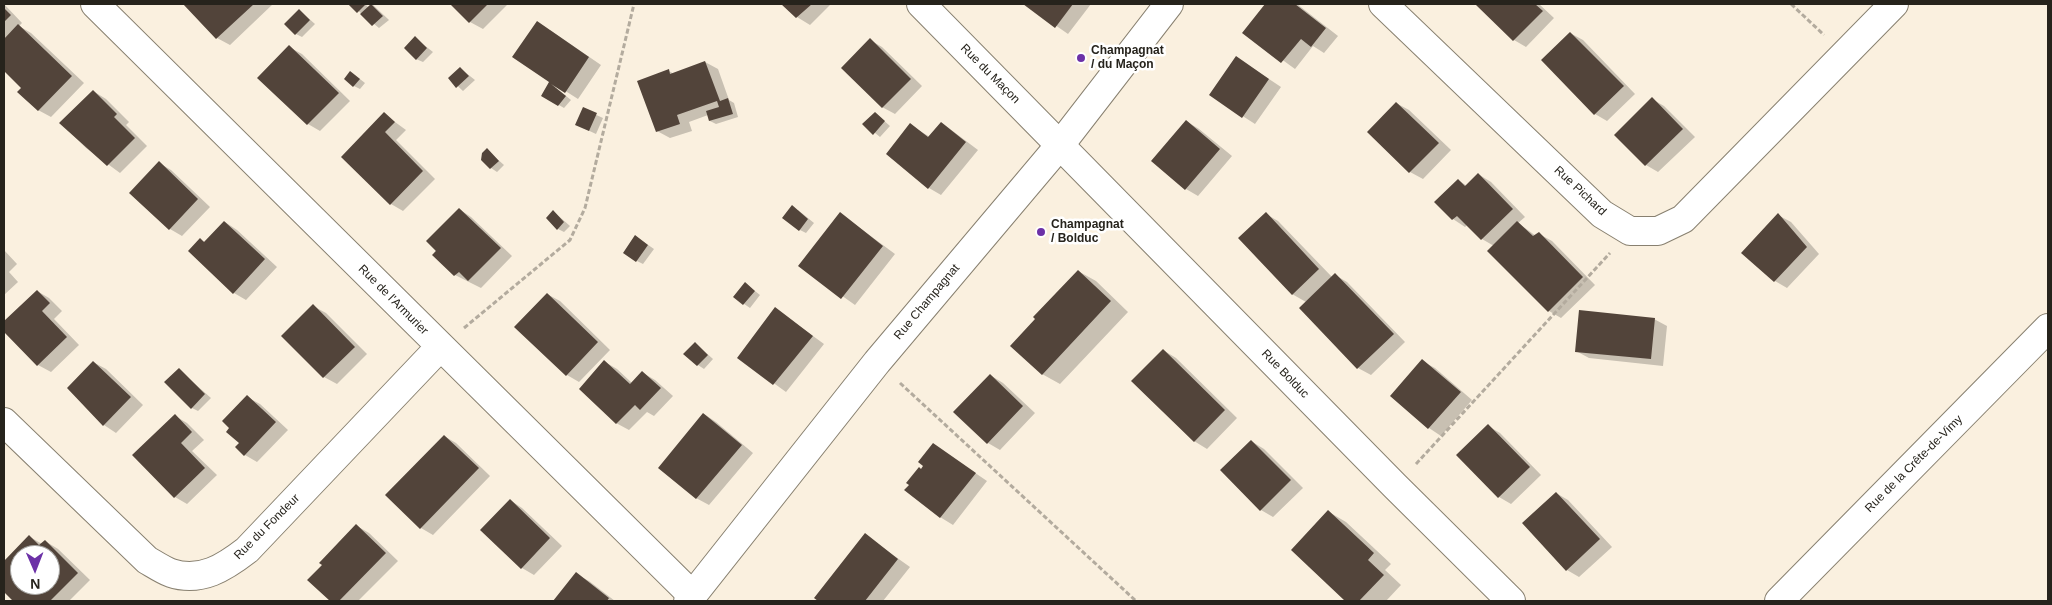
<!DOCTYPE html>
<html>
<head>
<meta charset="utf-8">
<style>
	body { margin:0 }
	#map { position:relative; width:2052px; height:605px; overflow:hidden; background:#faf0df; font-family:Helvetica,sans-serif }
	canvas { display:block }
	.frame { position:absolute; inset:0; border:5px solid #26231c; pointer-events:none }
	.north { position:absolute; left:10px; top:545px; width:50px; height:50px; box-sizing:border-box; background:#fff; border:1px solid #a8a7a4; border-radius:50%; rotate:179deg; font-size:14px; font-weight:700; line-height:20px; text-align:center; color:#26231c }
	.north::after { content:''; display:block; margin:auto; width:18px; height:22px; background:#6c31a7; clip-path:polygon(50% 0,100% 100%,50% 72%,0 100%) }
</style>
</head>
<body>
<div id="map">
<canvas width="2052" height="605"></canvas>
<div class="frame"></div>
<div class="north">N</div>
</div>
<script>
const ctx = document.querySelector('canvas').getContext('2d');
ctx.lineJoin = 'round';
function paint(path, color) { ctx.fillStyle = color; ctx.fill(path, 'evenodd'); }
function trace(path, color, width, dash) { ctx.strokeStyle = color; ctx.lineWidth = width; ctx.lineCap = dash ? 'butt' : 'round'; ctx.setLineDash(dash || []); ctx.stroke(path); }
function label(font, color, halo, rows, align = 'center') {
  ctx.font = font + ' Helvetica,sans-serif'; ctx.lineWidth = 5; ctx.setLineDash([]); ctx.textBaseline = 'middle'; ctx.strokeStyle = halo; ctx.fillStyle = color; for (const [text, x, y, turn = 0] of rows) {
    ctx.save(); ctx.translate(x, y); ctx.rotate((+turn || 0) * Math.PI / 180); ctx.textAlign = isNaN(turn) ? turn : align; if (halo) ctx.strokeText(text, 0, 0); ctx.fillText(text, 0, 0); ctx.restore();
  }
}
const shadow = new Path2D(`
	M4 4 22 23 19 26 31 33 84 83 51 117 38 110 23 88 4 69Z
	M185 4H273L230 45 217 38Z
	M350 4H365L369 8 372 4 389 20 379 28Z
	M452 4H508L483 29 470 22Z
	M783 4H831L810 25 797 17Z
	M1025 4H1091L1068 34Z
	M1267 4H1297L1338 36 1324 53 1313 46 1295 69 1244 32Z
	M1479 4H1539L1554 18 1526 47 1514 40Z
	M299 10 315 24 302 37 296 34Z
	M550 30 601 65 578 99 556 85 555 87 571 100 564 108 542 95 550 81Z
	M1570 33 1583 40 1635 94 1607 121 1595 114Z
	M415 38 433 52 423 62 416 59Z
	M870 40 882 47 922 86 895 114 882 107Z
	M289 47 302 54 350 101 320 131 308 124 259 78Z
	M1236 57 1281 87 1255 124 1210 95Z
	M705 62 718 69 729 100 734 103 738 117 716 124 710 121 708 115 689 122 692 131 670 138 657 131 669 71 674 74Z
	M461 69 475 80 463 91 449 78Z
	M351 72 365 83 360 89 354 86Z
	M93 91 106 99 129 122 126 125 147 146 120 173 86 148 61 123Z
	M1652 99 1664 106 1695 137 1658 172 1646 165 1615 135Z
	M1396 103 1409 110 1451 150 1423 179 1410 172 1368 132Z
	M583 109 603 118 596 134 583 128Z
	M875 113 890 126 880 137 864 124Z
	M384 114 406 130 396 140 435 179 403 211 391 204 343 157Z
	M1186 121 1199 129 1232 156 1198 196 1186 189 1153 161Z
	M942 123 978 150 941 195 929 188 910 125 930 137Z
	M487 150 504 165 497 172 491 168Z
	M159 163 171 170 210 207 182 236 170 229 131 193Z
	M1478 174 1491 182 1525 217 1518 223 1536 236 1539 234 1552 241 1595 285 1561 318 1549 311 1494 246 1482 239 1468 224 1465 227 1453 219 1436 202 1458 180 1467 186Z
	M459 209 471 217 512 256 481 288 455 275 433 255Z
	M798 210 814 223 806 233 800 230Z
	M554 212 570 226 564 232 558 229Z
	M841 214 895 254 855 305 800 266Z
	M1266 214 1278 221 1332 277 1335 275 1347 282 1405 342 1371 375 1358 368 1300 308 1306 302 1292 294Z
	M1778 215 1791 222 1819 254 1787 288 1775 281Z
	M225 222 237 230 277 267 246 300 234 293 200 240 205 242Z
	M641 240 654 249 643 264 637 261Z
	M4 250 17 264 9 272 18 282 4 295Z
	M1078 271 1096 281 1128 312 1060 384 1042 374Z
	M751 288 760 295 750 308 734 297Z
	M37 291 49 298 62 311 54 319 79 345 51 372 38 365 4 330V323Z
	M547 294 560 301 610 350 579 382 567 375Z
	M313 306 326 313 367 354 337 384 324 377 283 336Z
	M776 309 824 344 786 392 739 358Z
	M1654 319 1667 326 1663 366 1589 358 1576 351Z
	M695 343 713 359 704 369 698 365Z
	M1163 350 1176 358 1237 418 1207 449 1194 441Z
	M1422 361 1435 368 1472 400 1441 436 1429 428 1391 396Z
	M93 362 106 369 143 405 116 433 104 425 69 388Z
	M605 362 617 369 632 383 643 373 655 380 673 396 654 416 647 412 629 430 616 423Z
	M179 370 211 398 198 411 192 408Z
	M990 375 1003 383 1035 413 1000 450 988 443Z
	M247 397 260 404 288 430 257 462 245 455 240 443Z
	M704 414 716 422 753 453 709 505 696 498Z
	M175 416 187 423 204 440 192 451 217 475 187 504 175 497Z
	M1488 426 1500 433 1541 475 1511 504 1499 497Z
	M444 436 456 443 490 476 433 535 421 528Z
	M1251 441 1264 449 1303 488 1273 517 1261 510Z
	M934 445 987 481 953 525 940 517 921 470Z
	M1556 493 1568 500 1612 547 1579 577 1567 570Z
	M510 500 522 508 562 546 534 575 522 568Z
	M1329 512 1346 522 1391 564 1385 570 1401 585 1386 601H1347L1292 550Z
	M357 526 369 533 398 561 358 601H331L309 580Z
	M865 535 910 567 883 601H820L816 598Z
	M30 537 42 544 45 541 58 549 90 580 69 601H15L4 590V563ZM20 555H50V585H20Z
	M576 574 589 581 615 601H555Z`);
const building = new Path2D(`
	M183 4H254L216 39Z
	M348 4H363L365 5 357 13Z
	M371 4 383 16 372 26 360 14Z
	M450 4H488L469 23Z
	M781 4H812L796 18Z
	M1023 4H1073L1055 28Z
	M1265 4H1295L1326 28 1311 47 1301 39 1281 63 1242 33Z
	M1477 4H1535L1543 11 1513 41 1476 5Z
	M4 8 11 15 4 22Z
	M299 9 310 20 295 35 284 24Z
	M537 21 589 57 565 93 551 84 566 96 558 106 541 96 549 82 512 57Z
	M18 24 72 76 38 111 17 92 21 88 4 71V39Z
	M1570 32 1624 86 1594 115 1541 60Z
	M415 36 427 48 416 60 404 48Z
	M870 38 911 79 882 108 841 68Z
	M289 45 339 93 307 125 257 78Z
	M1236 56 1269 79 1242 118 1209 95Z
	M705 61 720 101 728 98 733 114 709 121 706 111 719 107 717 101 677 115 680 124 656 132 637 81 669 69 670 74Z
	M460 67 469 76 456 88 448 78Z
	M350 71 360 79 353 87 344 79Z
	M93 90 117 114 114 117 135 138 107 166 59 123Z
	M1652 97 1683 129 1645 166 1614 135Z
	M1396 102 1439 143 1409 173 1367 132Z
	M583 107 597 113 589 131 575 125Z
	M384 112 395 122 385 132 423 171 390 205 341 157Z
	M875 112 885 121 873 135 862 124Z
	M1186 120 1220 149 1185 190 1151 161Z
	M941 122 966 142 928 189 886 154 910 123 928 137Z
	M487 148 499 161 490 169 481 160 482 153Z
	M159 161 198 199 169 230 129 193Z
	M1478 173 1513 209 1481 240 1457 216 1452 220 1434 202 1458 179 1465 186Z
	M792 205 808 219 799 231 782 218Z
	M459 208 501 248 468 281 459 272 454 276 432 255 436 251 426 241Z
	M553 210 564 222 557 230 546 218Z
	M840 212 883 246 841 299 798 266Z
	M1266 212 1319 269 1292 295 1238 238Z
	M1778 213 1807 247 1774 282 1741 253Z
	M224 221 265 259 233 294 188 251 200 238 204 242Z
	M1517 221 1533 236 1539 232 1583 277 1548 312 1487 251Z
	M635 235 648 245 636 262 623 253Z
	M1078 270 1111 301 1042 375 1010 346 1035 319 1033 317Z
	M1335 273 1394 334 1357 369 1299 308Z
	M745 282 755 291 743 305 733 297Z
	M37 290 50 303 42 311 67 337 37 366 4 332V321Z
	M547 293 598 342 566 376 514 327Z
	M313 304 355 347 323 378 281 336Z
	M775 307 813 336 773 385 737 358Z
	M1579 310 1655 318 1651 359 1575 352Z
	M695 342 708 355 697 366 683 354Z
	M1163 349 1225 410 1194 442 1131 381Z
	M1422 359 1461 392 1428 429 1390 396Z
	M604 360 630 384 642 371 661 388 640 410 635 405 616 424 579 389Z
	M93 361 131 397 103 426 67 388Z
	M179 368 205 394 191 409 164 382Z
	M990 374 1023 406 987 444 953 412Z
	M247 395 276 422 244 456 235 447 239 443 226 432 229 428 222 421Z
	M703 413 742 445 696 499 658 468Z
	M175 414 192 432 181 443 205 468 174 498 132 455Z
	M1488 424 1530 467 1498 498 1456 455Z
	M444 435 479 468 420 529 385 495Z
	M1251 440 1291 480 1260 511 1220 470Z
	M933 443 976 473 940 518 904 490 909 485 906 483 919 467 921 469 923 466 918 462Z
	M1556 492 1600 539 1566 571 1522 523Z
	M510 499 550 538 521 569 480 530Z
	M1328 510 1374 553 1368 560 1384 575 1359 601H1345L1291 550Z
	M356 524 386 553 339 601H330L307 580 322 565 319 563Z
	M865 533 898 559 865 601H818L814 598Z
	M29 535 39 545 45 540 78 573 50 601H13L4 592V561ZM20 555H50V585H20Z
	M576 572 609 598 607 601H553Z`);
const path = new Path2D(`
	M1791 4 1824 35
	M464 328 570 240 585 208 634 4
	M900 383 1136 601
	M1416 464 1610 253`);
const minor = new Path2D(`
	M95 4 692 595
	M921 4 1395 486 1511 601
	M1383 4 1602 214 1630 231H1658L1683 219 1894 4
	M4 422 147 560C154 564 163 570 171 573 201 583 225 567 247 550L440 347
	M1779 601 2048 328`);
const tertiary = new Path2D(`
	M688 601 877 362 1060 145 1169 4`);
const markers = [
	[1081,58,5,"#6c31a7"],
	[1041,232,5,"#6c31a7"]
];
const poiNames = [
	["Champagnat",1091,51],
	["/ du Maçon",1091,65],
	["Champagnat",1051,225],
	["/ Bolduc",1051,239]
];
const streetNames = [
	["Rue du Maçon",990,74,45],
	["Rue Pichard",1580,191,43],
	["Rue de l'Armurier",393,300,45],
	["Rue Champagnat",927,302,-50],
	["Rue Bolduc",1285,374,46],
	["Rue de la Crête-de-Vimy",1914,464,-45],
	["Rue du Fondeur",267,527,-45]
];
paint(shadow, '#0003');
paint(building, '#52443a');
trace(minor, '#888070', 30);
trace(tertiary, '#888070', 30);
trace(path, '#b3ab9e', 3, [5, 2.5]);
trace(minor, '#fff', 28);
trace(tertiary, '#fff', 28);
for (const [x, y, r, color] of markers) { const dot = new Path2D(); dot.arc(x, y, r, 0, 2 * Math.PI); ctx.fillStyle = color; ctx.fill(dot); trace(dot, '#fff', 2); }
label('bold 12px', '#26231c', '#fff', poiNames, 'left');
label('12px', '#26231c', '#fff', streetNames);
</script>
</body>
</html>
